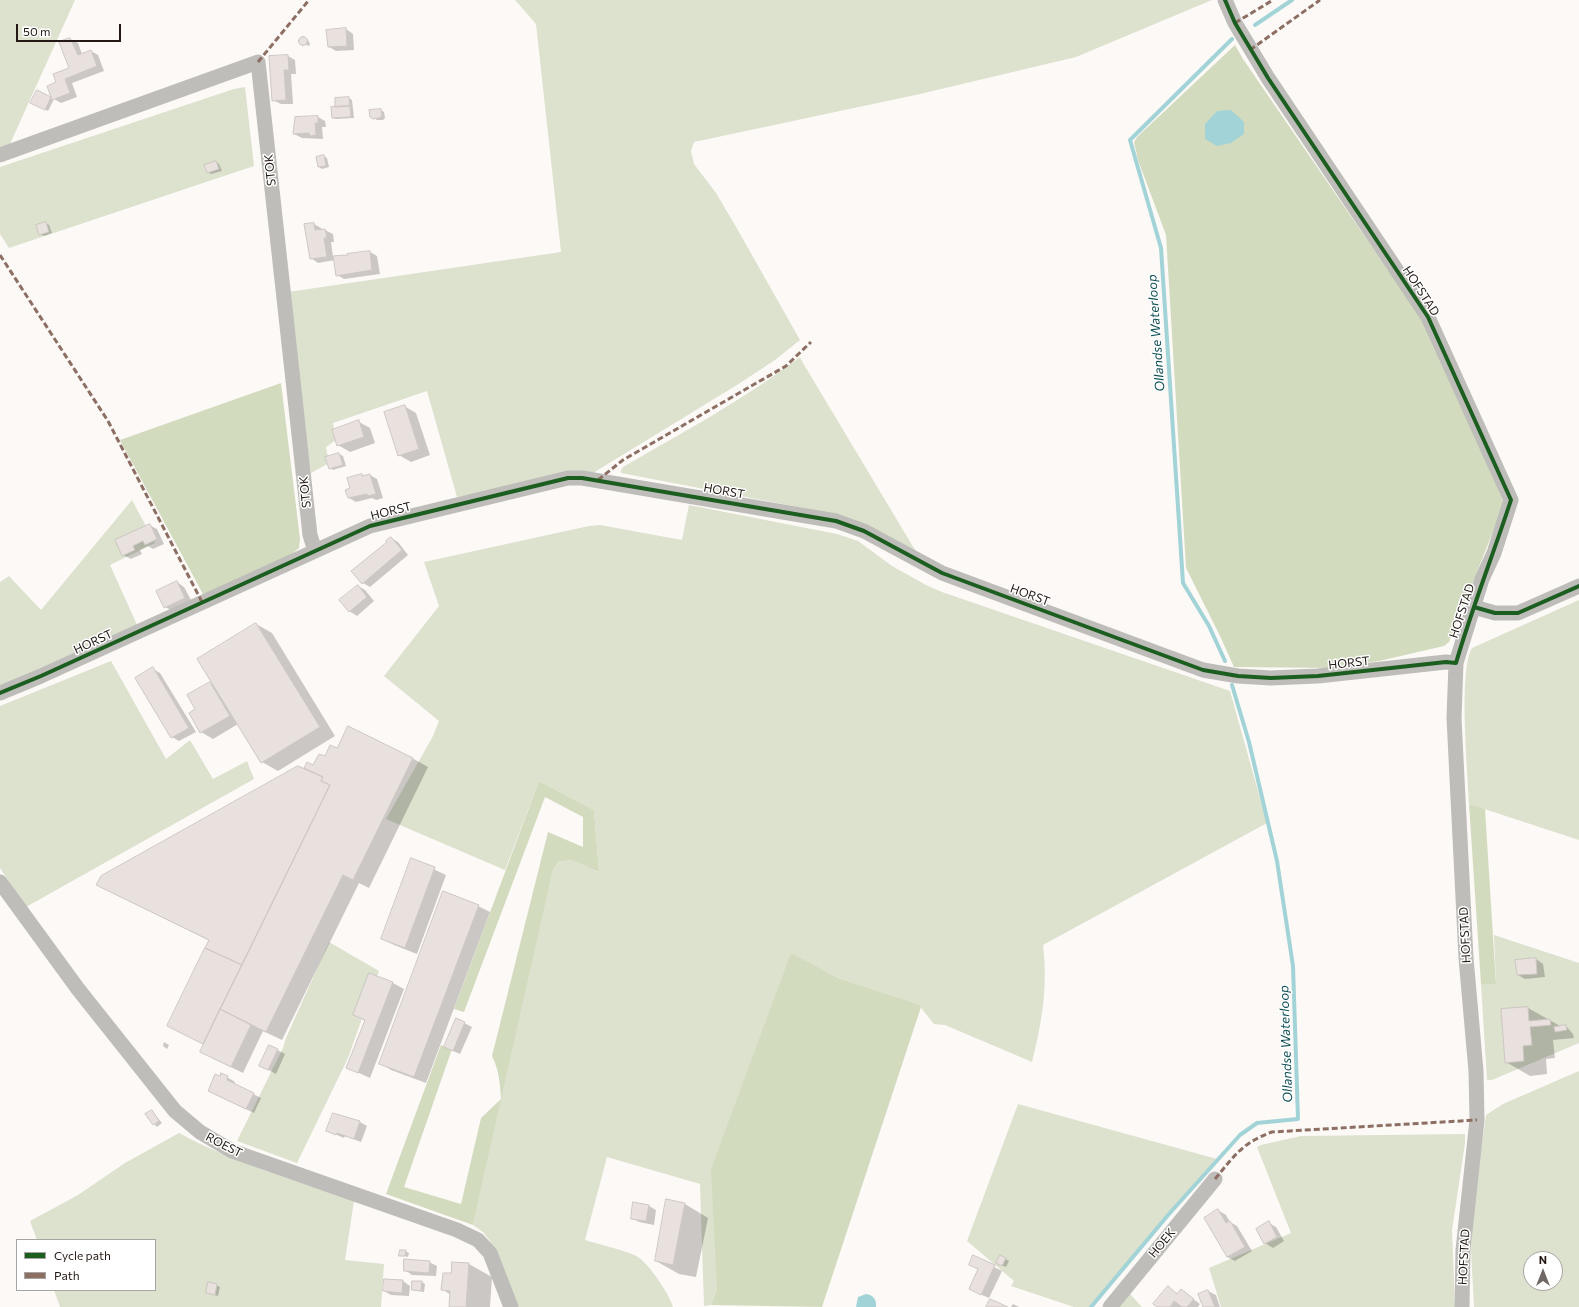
<!DOCTYPE html>
<html>
<head>
<meta charset="utf-8">
<style>
	body { margin:0 }
	#map { position:relative; width:1579px; height:1307px; overflow:hidden; background:#fdf9f7; font-family:Commissioner,sans-serif }
	canvas { display:block }
	.legend { position:absolute; left:16px; top:1239px; width:140px; height:52px; box-sizing:border-box; background:#fff; border:1px solid #a7a3a1; margin:0; padding:5px 7px; list-style:none; font-size:12px; color:#231813 }
	.legend li { display:flex; align-items:center; gap:8px; height:20px }
	.legend b { width:20px; border:1px solid #a7a3a1 }
	.north { position:absolute; left:1523px; top:1251px; width:40px; height:40px; box-sizing:border-box; background:#fff; border:1px solid #a7a3a1; border-radius:50%; rotate:0deg; font-size:11px; font-weight:700; line-height:16px; text-align:center; color:#231813 }
	.north::after { content:''; display:block; margin:auto; width:14px; height:18px; background:#6f6763; clip-path:polygon(50% 0,100% 100%,50% 72%,0 100%) }
	.scale { position:absolute; left:16px; top:24px; width:105px; height:18px; box-sizing:border-box; border:2px solid #231813; border-top:0; padding-left:5px; font-size:12px; line-height:14px; white-space:nowrap; color:#231813; -webkit-text-stroke:3px #fff; paint-order:stroke }
</style>
</head>
<body>
<div id="map">
<canvas width="1579" height="1307"></canvas>
<ul class="legend">
<li><b style="height:5px;background:#1b5e20"></b>Cycle path</li>
<li><b style="height:5px;background:#8d6e63"></b>Path</li>
</ul>
<div class="north">N</div>
<div class="scale">50 m</div>
</div>
<script>
const ctx = document.querySelector('canvas').getContext('2d');
ctx.lineJoin = 'round';
function paint(path, color) { ctx.fillStyle = color; ctx.fill(path, 'evenodd'); }
function trace(path, color, width, dash) { ctx.strokeStyle = color; ctx.lineWidth = width; ctx.lineCap = dash ? 'butt' : 'round'; ctx.setLineDash(dash || []); ctx.stroke(path); }
function label(font, color, halo, rows, align = 'center') {
  ctx.font = font + ' Commissioner,sans-serif'; ctx.lineWidth = 3; ctx.setLineDash([]); ctx.textBaseline = 'middle'; ctx.strokeStyle = halo; ctx.fillStyle = color; for (const [text, x, y, turn = 0] of rows) {
    ctx.save(); ctx.translate(x, y); ctx.rotate((+turn || 0) * Math.PI / 180); ctx.textAlign = isNaN(turn) ? turn : align; if (halo) ctx.strokeText(text, 0, 0); ctx.fillText(text, 0, 0); ctx.restore();
  }
}
const green = new Path2D(`
	M0 0H75L10 144 0 147Z
	M515 0H1212L1076 57 920 94 694 142 691 151 694 164 716 193 735 225 800 340 775 360 737 385 593 473 457 497 427 391 333 423 336 440 326 447 329 463 311 473 288 292 561 252 536 24Z
	M245 87 254 166 9 248 0 234V167L234 89Z
	M800 357 803 363 918 555 829 513 621 473V470L623 467C683 432 745 399 800 357Z
	M132 500 155 543 110 565 138 627 0 689V582L9 576 41 610Z
	M689 505 837 534 858 541 892 566 926 585 942 592 1230 691 1267 823 1043 945C1048 987 1042 1022 1032 1062L945 1025 934 1024 918 1004 838 978 791 954 717 1289 711 1305 704 1306 700 1184 607 1157 585 1240C597 1244 629 1251 638 1257 649 1264 670 1295 673 1307H515L490 1241 483 1232 473 1225 519 1015 553 870 558 862 571 860 599 872 594 810 539 781 505 870 386 819 432 738 439 721 384 676 439 606 424 562 589 526 600 525 682 540Z
	M1579 600V840L1469 804C1468 773 1458 671 1472 648Z
	M111 661 166 759 190 740 213 779 247 761 254 779 26 907 0 868V706Z
	M1494 935 1579 963V1043L1492 1080H1487L1481 984H1496Z
	M329 942 379 971 348 1058 297 1163 237 1141 283 1048 286 1038Z
	M1579 1071V1307H1474L1471 1251 1473 1204 1486 1115 1503 1104ZM1531 1259H1555V1283H1531Z
	M1018 1104 1217 1159 1089 1307H1074L1011 1286 1014 1281 967 1241Z
	M179 1133C234 1163 295 1180 354 1201L345 1260 384 1264 381 1307H60L54 1290H155V1240H37L30 1221 78 1195 125 1163Z
	M1465 1134V1143L1452 1230 1455 1307H1221L1209 1268 1291 1233 1257 1147 1261 1145 1301 1136Z
	M1130 1294 1142 1307H1119Z`);
const forest = new Path2D(`
	M1235 45 1243 59 1422 320 1495 480 1504 504 1449 642 1444 646 1379 661 1334 668 1234 667 1220 636 1186 568 1166 235 1138 160 1134 142 1137 137Z
	M281 383 300 539 299 548 292 554 204 596 120 440Z
	M539 781 594 810 599 872 571 860 558 862 553 870 514 1041 473 1225 386 1194 441 1045 452 1049 404 1187 461 1204 481 1118 501 1099C500 1083 499 1070 492 1056L548 832 583 847V817L545 797 464 1012 454 1009Z
	M1469 804 1485 809 1496 984H1481Z
	M791 953 838 978 918 1004 921 1007 822 1307 711 1305 717 1289 711 1169Z`);
const water = new Path2D(`
	M1231 110 1244 122V134L1231 143 1217 146 1205 139V124L1217 111Z
	M866 1294C873 1295 877 1299 876 1307H856L858 1297Z`);
const shadow = new Path2D(`
	M346 29 353 34 354 50 336 51 329 47Z
	M305 38 308 40 310 44 309 46 300 42V39Z
	M70 39 78 43 82 54 91 51 98 55 104 71 72 83 77 97 61 103 54 99 48 111 32 102 37 91 53 100 48 86 57 83 71 68Z
	M288 56 295 60 296 74H291L293 104H281L273 100Z
	M349 98 352 100 354 118 336 119 333 118 336 108Z
	M381 110 384 112 385 118 383 120H377L371 116Z
	M318 117 325 121 326 127H322L323 139 302 138 294 134V126Z
	M324 156 327 158 329 167 322 169 319 167Z
	M216 162 219 164 222 171 211 174 208 172Z
	M45 223 49 225 52 233 44 236 40 234Z
	M314 224 321 228 322 230H325L333 234 334 242H331L333 257 349 258 370 252 377 256 380 274 344 279 337 275 335 260 318 263 311 258Z
	M404 406 416 413 430 455 411 462 399 455Z
	M359 422 370 428 375 443 350 452 338 445Z
	M339 454 343 456 346 466 333 470 330 468 327 458Z
	M362 475 364 476 370 475 377 479 383 498 376 500 372 498 356 502 349 498 351 489Z
	M149 525 157 529 164 544 153 549 148 546 140 550 142 554 131 559 123 555Z
	M391 538 398 542 408 555 370 587 363 583Z
	M177 582 184 587 192 602 173 611 165 607Z
	M358 586 365 590 374 601 357 616 349 611Z
	M256 624 272 633 335 736 278 771 262 762 238 724 213 739 201 732 197 709 210 683 215 686Z
	M153 669 160 673 196 732 179 741 172 737Z
	M326 758H412L428 767 369 888 359 883 282 1040 263 1031 243 1073 212 1058 204 1044 168 1026 210 941 97 885 304 769 307 763 314 766Z
	M412 859 446 875 417 954 394 945 382 939Z
	M478 906 490 912 426 1083 391 1070 380 1063Z
	M1536 959 1543 964 1545 977 1525 979 1518 975Z
	M393 983 404 989 370 1078 348 1068 365 1021 354 1014Z
	M1528 1008 1562 1027 1566 1026 1573 1034 1574 1038 1553 1040 1555 1058 1546 1059 1547 1074 1530 1076 1506 1062Z
	M464 1023 472 1027 460 1054 453 1051Z
	M164 1042 169 1045 167 1049 163 1046Z
	M270 1046 285 1054 276 1074 261 1066Z
	M222 1074 235 1082 234 1084 261 1098 254 1113 216 1095Z
	M152 1111 162 1123 157 1127 147 1115Z
	M360 1122 367 1126 361 1142 345 1136 344 1138 328 1131Z
	M634 1203 649 1206 656 1210 654 1225 639 1222 632 1218Z
	M685 1204 708 1218 696 1277 679 1274 656 1261Z
	M1218 1210 1226 1215 1230 1222 1237 1226 1252 1251 1235 1261 1227 1257Z
	M1269 1223 1276 1227 1284 1241 1273 1248 1265 1243Z
	M405 1251 409 1253 408 1257 400 1255Z
	M1001 1256 1009 1261 1006 1267 1001 1265Z
	M974 1257 1002 1271 989 1298 977 1293 979 1270Z
	M429 1262 437 1266 436 1276 412 1275 405 1270Z
	M469 1264 492 1277 490 1307H450L451 1295 442 1289 452 1274Z
	M403 1281 410 1286 409 1296 391 1295 384 1291Z
	M422 1282 425 1284 424 1292 413 1290Z
	M216 1285 220 1287 218 1296 207 1293Z
	M1168 1288 1178 1294 1181 1290 1200 1304 1198 1307H1158Z
	M1208 1291 1216 1295 1220 1307H1204Z
	M1013 1304 1019 1307H1011Z`);
const stream = new Path2D(`
	M1255 25 1292 0
	M1225 661 1209 626 1183 583 1161 248 1130 140 1232 39
	M1091 1307 1169 1214 1240 1135 1257 1123 1298 1119 1293 966 1277 861 1249 742 1232 685`);
const building = new Path2D(`
	M346 28 347 46 328 47 326 30Z
	M298.5 41a4.5 4.5 0 1 1 9 0a4.5 4.5 0 1 1-9 0Z
	M70 38 78 55 91 50 97 66 65 79 70 93 52 100 47 86 56 82 53 74 69 68 59 42Z
	M288 55 289 70H284L286 100 272 101 269 56Z
	M37 90 51 97 45 110 30 103Z
	M349 97 350 106 335 107V98Z
	M350 106 351 117 332 118 331 107Z
	M381 109 382 116 379 118 373 119 370 117 369 110Z
	M318 116V123H315L316 135 310 136 309 133 293 134 295 117Z
	M324 155 326 166 318 167 316 157Z
	M216 161 219 169 207 173 204 165Z
	M46 222 49 232 39 235 36 225Z
	M314 223 315 230 325 229 327 238H324L327 257 310 259 304 224Z
	M370 251 372 270 336 276 333 256 345 255 347 256V254Z
	M405 405 419 449 398 456 384 412Z
	M359 420 364 437 337 446 332 430Z
	M339 453 343 465 329 469 325 457Z
	M362 474V476L370 474 376 494 368 496 367 494 348 498 345 490 350 488 347 478Z
	M150 524 157 539 145 545 143 541 133 546 135 550 122 556 115 540Z
	M391 537 402 550 362 584 351 571 387 542 386 541Z
	M177 581 185 598 164 608 156 591Z
	M358 585 367 597 349 612 339 600Z
	M256 623 320 727 261 763 197 659Z
	M153 667 189 728 171 738 135 678Z
	M210 682 230 716 200 733 189 713 195 709 187 695Z
	M348 726 413 758 353 880 343 875 266 1032 220 1009 330 785 321 781 323 777 304 768 307 762 313 765 319 754 325 756 330 745 337 748Z
	M298 766 323 777 321 781 330 785 242 965 205 948 209 940 96 885 101 876Z
	M411 858 435 867 405 948 381 939Z
	M443 891 479 905 414 1077 379 1064Z
	M205 948 242 965 203 1044 167 1026Z
	M1536 958 1537 974 1517 975 1515 960Z
	M369 973 393 982 358 1073 346 1068 365 1020 353 1015Z
	M1528 1007 1529 1021 1550 1019 1551 1025 1530 1027 1532 1045 1523 1046 1524 1061 1505 1063 1501 1009Z
	M220 1009 251 1025 231 1067 200 1052Z
	M456 1018 465 1022 453 1051 444 1047Z
	M1566 1025 1567 1030 1555 1032 1554 1027Z
	M269 1045 278 1049 268 1070 259 1066Z
	M221 1073 228 1076 227 1080 254 1093 246 1109 208 1091 215 1074 220 1076Z
	M152 1110 159 1121 153 1125 145 1114Z
	M333 1113 360 1121 354 1139 337 1133 336 1135 326 1131Z
	M666 1199 685 1203 673 1265 655 1261Z
	M633 1202 649 1205 646 1221 631 1219Z
	M1218 1209 1226 1223 1230 1221 1245 1247 1227 1257 1204 1218Z
	M1269 1221 1277 1237 1264 1244 1256 1229Z
	M400 1250H406L405 1256H399Z
	M973 1255 995 1265 981 1295 969 1289 978 1269 969 1265Z
	M1000 1255 1006 1258 1002 1266 996 1263Z
	M404 1259 430 1261 429 1273 404 1271Z
	M452 1262 469 1263 466 1307H449L450 1291 441 1290 443 1273H451Z
	M384 1279 403 1280 402 1293 383 1291Z
	M412 1281H422L421 1291 412 1290Z
	M208 1282 217 1284 215 1295 206 1293Z
	M1168 1286 1177 1294 1181 1289 1194 1299 1187 1307H1182L1174 1301 1170 1307H1157L1153 1304Z
	M1208 1290 1215 1307H1203L1198 1294Z
	M990 1299 997 1302 1008 1307H986Z`);
const minor = new Path2D(`
	M1225 0 1235 23 1268 78 1428 317 1511 500 1494 553 1482 579 1456 663 1454 718 1466 958 1476 1071 1477 1120 1463 1250 1462 1307
	M0 155 258 62 310 535 315 551
	M1474 607 1495 613H1518L1579 586
	M0 693 41 676 370 526 568 478H582L836 521 864 531 942 573 1203 670 1238 676 1271 678 1318 676 1446 662 1456 663
	M0 882 78 989 175 1111 200 1132 232 1151 457 1230 478 1240 490 1253 511 1307
	M1110 1307 1215 1179`);
const quiet = new Path2D(`
	M1235 23 1273 0
	M1250 50 1320 0
	M258 62 309 0
	M0 255 108 421 202 602
	M598 480 623 460 786 366 811 342
	M1215 1179C1235 1155 1242 1143 1272 1132L1477 1120`);
const cycleway = new Path2D(`
	M1474 607 1495 613H1518L1579 586
	M0 693 41 676 370 526 568 478H582L836 521 864 531 942 573 1203 670 1238 676 1271 678 1318 676 1446 662 1456 663C1472 608 1493 555 1511 500L1428 317 1268 78 1235 23 1225 0`);
const streetNames = [
	["STOK",270,170,-96],
	["HOFSTAD",1421,291,57],
	["HORST",724,491,10],
	["STOK",305,492,-96],
	["HORST",391,511,-14],
	["HORST",1030,595,20],
	["HOFSTAD",1462,611,-72],
	["HORST",93,642,-25],
	["HORST",1349,663,-6],
	["HOFSTAD",1465,935,-93],
	["ROEST",224,1145,27],
	["HOEK",1162,1243,-50],
	["HOFSTAD",1464,1257,-87]
];
const waterNames = [
	["Ollandse Waterloop",1156,333,-94],
	["Ollandse Waterloop",1286,1044,-92]
];
paint(green, '#dce2ce');
paint(forest, '#d2dbbe');
paint(water, '#a2d3d7');
paint(shadow, '#0003');
trace(stream, '#a2d3d7', 4);
paint(building, '#e8e1dd');
trace(building, '#cec7c3', 1);
trace(minor, '#bebdb9', 15);
trace(quiet, '#8d6e63', 3, [6, 3]);
trace(cycleway, '#1b5e20', 4);
label('12px', '#231813', '#fff', streetNames);
label('italic 13px', '#115156', '#fff', waterNames);
</script>
</body>
</html>
